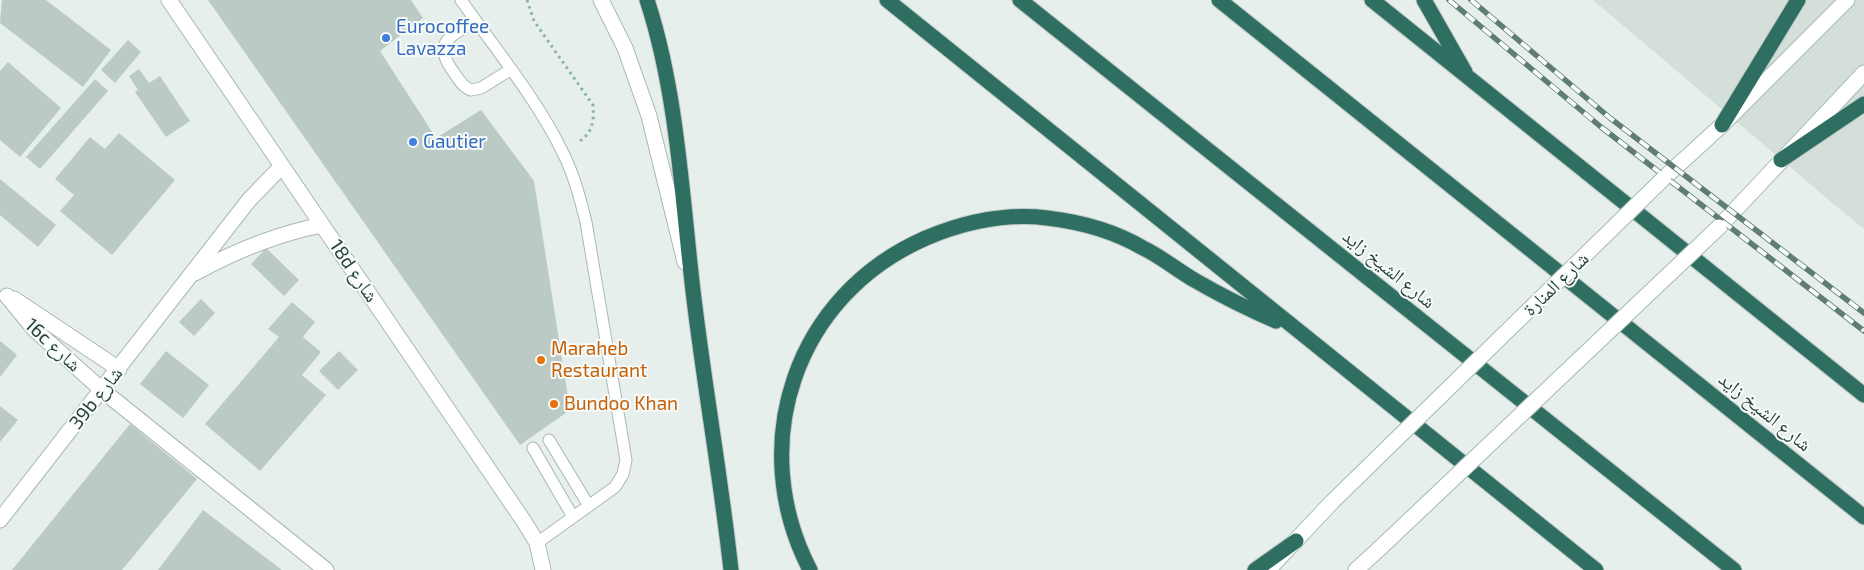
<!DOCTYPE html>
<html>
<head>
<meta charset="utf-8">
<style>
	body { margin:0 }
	canvas { display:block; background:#e6efeb }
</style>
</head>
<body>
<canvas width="1864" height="570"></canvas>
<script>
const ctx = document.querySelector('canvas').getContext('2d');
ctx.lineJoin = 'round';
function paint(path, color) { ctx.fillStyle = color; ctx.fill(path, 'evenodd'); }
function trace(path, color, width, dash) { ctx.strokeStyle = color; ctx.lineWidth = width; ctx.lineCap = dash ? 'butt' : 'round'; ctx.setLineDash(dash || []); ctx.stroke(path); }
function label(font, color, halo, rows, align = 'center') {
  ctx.font = font + ' "Exo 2","Noto Naskh Arabic",sans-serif'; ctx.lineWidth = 4; ctx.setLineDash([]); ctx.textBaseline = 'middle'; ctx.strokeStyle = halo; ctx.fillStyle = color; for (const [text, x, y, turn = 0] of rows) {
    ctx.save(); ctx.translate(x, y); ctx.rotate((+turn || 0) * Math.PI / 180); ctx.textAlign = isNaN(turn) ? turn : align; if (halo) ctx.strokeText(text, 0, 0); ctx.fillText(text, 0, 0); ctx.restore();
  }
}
const built = new Path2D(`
	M1593 0H1864V229L1836 206Z`);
const building = new Path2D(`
	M2 0H46L111 50 83 87 0 23Z
	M208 0H411L423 18 380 51 436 138 481 110 534 181 570 410 520 445Z
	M128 40 141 52 115 83 101 70Z
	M8 62 61 108 20 157 0 140V71Z
	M139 69 149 83 160 76 190 121 166 137 135 92 138 90 129 76Z
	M95 79 108 91 40 169 26 157Z
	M119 133 175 180 112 255 60 211 74 195 55 179 90 137 105 149Z
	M0 179 56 225 38 247 0 215Z
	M266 248 299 280 284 296 251 264Z
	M201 299 215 313 194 336 179 322Z
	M292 302 315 322 303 337 321 352 302 375 326 395 260 471 205 424 279 337 268 329Z
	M0 341 17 355 0 377Z
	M166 351 209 385 183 418 140 384Z
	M339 351 358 370 338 390 319 371Z
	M0 406 18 420 0 442Z
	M130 424 197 479 122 570H12Z
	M203 510 282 570H158Z`);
const path = new Path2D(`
	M527 0 534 21 593 105C594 120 593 132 580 141`);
const service = new Path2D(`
	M461 0C494 47 539 102 563 153 574 175 580 198 586 222L626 460 623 474 615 487 537 543
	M475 21C452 36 432 41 452 70 458 78 462 87 471 90L481 88 510 70
	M549 440 589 506
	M533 448 573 517`);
const minor = new Path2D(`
	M169 0 525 523 537 543 543 570
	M601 0 625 48 649 116 685 262
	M195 273C237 250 276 234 322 225
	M7 296 35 330 102 390 326 570
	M14 299 119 369
	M0 520 249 200 282 166`);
const secondary = new Path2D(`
	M1664 178 1722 125 1847 0
	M1719 227 1864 73
	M1268 570 1332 502
	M1356 570 1379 549`);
const motorway = new Path2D(`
	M647 0C678 94 682 201 694 299 705 390 721 479 731 570
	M887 0 1596 570
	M1020 0 1734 570
	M1219 0 1864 517
	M1372 0 1864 395
	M1424 0 1465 72
	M1722 125 1798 0
	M1781 160 1864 104
	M810 570C745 444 795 295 926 238 964 222 1006 213 1047 218 1081 222 1114 231 1143 248 1162 257 1178 271 1196 281 1222 296 1248 309 1276 321
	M1255 570 1296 541`);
const rail = new Path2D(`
	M1449 0 1601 127 1864 331
	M1471 0 1610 118 1864 313`);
const secondaryBridge = new Path2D(`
	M1332 502 1664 178
	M1379 549 1719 227`);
const markers = [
	[386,38,5,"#3f7fe0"],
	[413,142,5,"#3f7fe0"],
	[541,360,5,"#e8710a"],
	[554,404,5,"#e8710a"]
];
const shopNames = [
	["Eurocoffee",396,27],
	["Lavazza",396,49],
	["Gautier",423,142]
];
const streetNames = [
	["شارع الشيخ زايد",1389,269,39],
	["18d شارع",354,271,56],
	["شارع المنارة",1556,284,-44],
	["16c شارع",53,345,43],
	["39b شارع",96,398,-52],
	["شارع الشيخ زايد",1765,412,39]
];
const foodNames = [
	["Maraheb",551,349],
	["Restaurant",551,371],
	["Bundoo Khan",564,404]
];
paint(built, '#d4dfda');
paint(building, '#bbcac4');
trace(service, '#a8b8b2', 13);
trace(minor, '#a8b8b2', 17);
trace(secondary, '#a4bbb3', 17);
trace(motorway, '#c2cac8', 17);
trace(path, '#86b3a5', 3, [2.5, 4]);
trace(service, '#fff', 11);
trace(minor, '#fff', 15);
trace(secondary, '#fff', 15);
trace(motorway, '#2f6f62', 15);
trace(rail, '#5f7d75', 5.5);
trace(rail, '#f7fbf9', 4, [11]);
trace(secondaryBridge, '#a4bbb3', 17, []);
trace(secondaryBridge, '#fff', 15);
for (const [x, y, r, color] of markers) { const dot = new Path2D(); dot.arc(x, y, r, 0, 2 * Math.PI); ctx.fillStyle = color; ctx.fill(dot); trace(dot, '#f7fbf9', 2); }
label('19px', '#366cbe', '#f7fbf9', shopNames, 'left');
label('19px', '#24423a', '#f7fbf9', streetNames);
label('19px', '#c56008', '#f7fbf9', foodNames, 'left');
</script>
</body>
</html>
